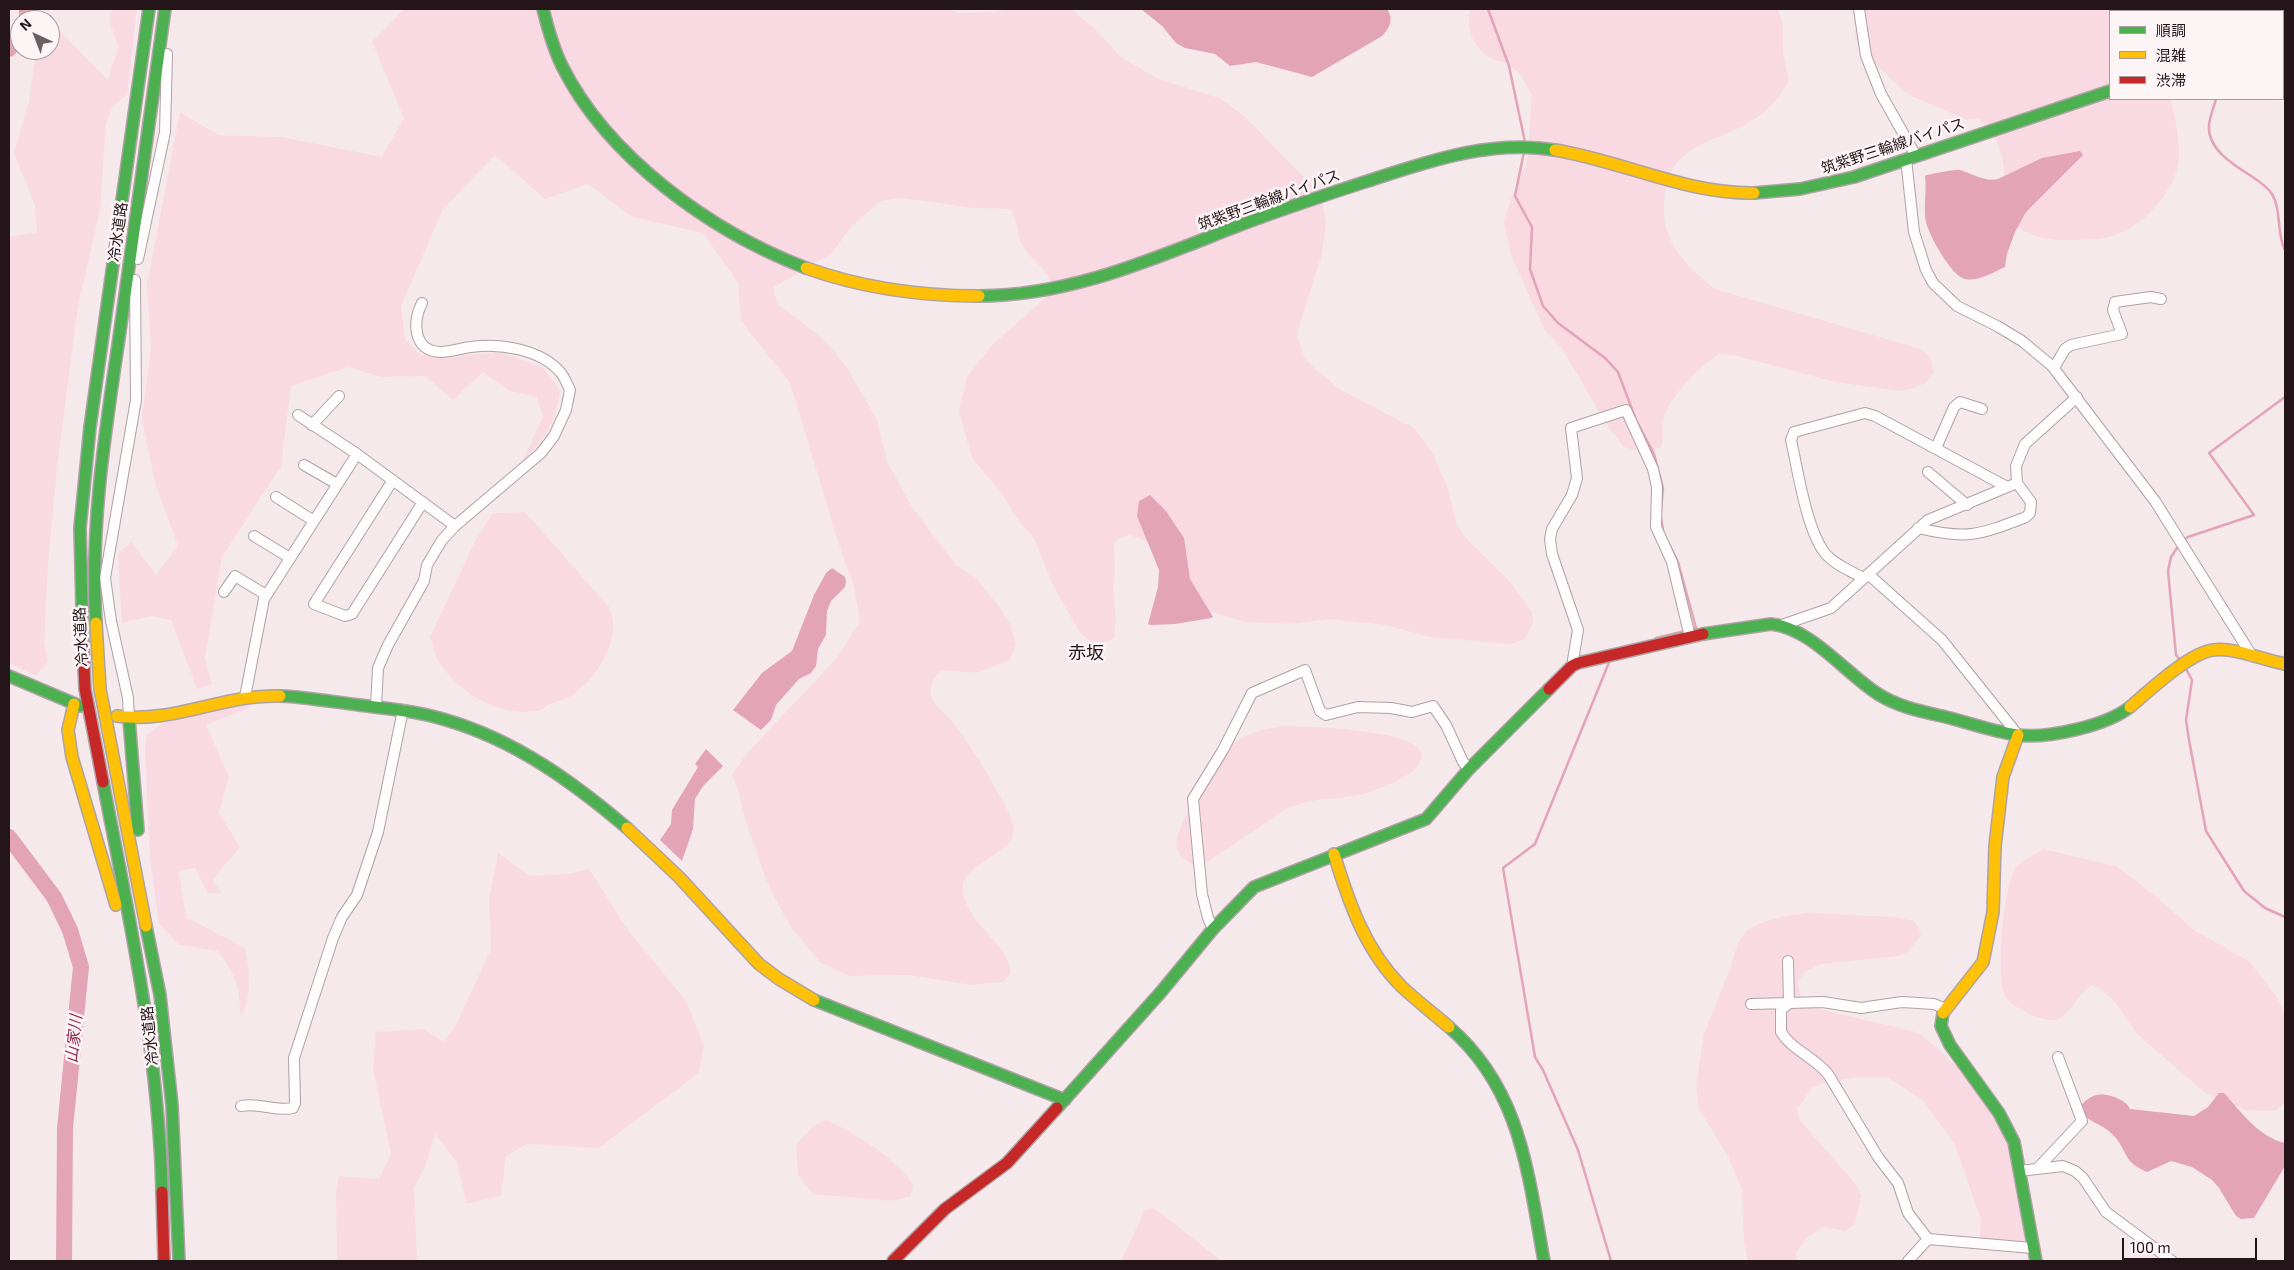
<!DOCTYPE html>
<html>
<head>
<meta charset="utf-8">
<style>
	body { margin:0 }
	#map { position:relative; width:2294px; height:1270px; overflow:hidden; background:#f5e9ec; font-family:"Exo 2","Noto Sans JP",sans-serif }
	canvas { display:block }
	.frame { position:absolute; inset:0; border:10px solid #231519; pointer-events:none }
	.legend { position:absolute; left:2109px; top:10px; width:175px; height:90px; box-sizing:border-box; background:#fdf4f6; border:1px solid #a69b9e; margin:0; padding:6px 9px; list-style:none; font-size:15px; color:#231519 }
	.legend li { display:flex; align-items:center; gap:10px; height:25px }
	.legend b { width:25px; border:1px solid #a69b9e }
	.north { position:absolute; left:10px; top:10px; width:50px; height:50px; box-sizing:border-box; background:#fdf4f6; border:1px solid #a69b9e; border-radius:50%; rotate:317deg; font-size:14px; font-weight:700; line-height:20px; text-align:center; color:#231519 }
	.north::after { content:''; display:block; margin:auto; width:18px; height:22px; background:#6c5f63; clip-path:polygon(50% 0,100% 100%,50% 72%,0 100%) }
	.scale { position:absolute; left:2122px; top:1238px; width:135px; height:22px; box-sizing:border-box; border:2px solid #231519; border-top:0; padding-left:6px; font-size:15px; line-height:18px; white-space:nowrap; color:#231519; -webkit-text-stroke:4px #fdf4f6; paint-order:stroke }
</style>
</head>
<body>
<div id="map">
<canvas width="2294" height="1270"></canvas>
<div class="frame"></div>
<ul class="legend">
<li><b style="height:6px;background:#4caf50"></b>順調</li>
<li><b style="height:6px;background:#ffc107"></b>混雑</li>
<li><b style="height:6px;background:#c62828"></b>渋滞</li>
</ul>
<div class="north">N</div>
<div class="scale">100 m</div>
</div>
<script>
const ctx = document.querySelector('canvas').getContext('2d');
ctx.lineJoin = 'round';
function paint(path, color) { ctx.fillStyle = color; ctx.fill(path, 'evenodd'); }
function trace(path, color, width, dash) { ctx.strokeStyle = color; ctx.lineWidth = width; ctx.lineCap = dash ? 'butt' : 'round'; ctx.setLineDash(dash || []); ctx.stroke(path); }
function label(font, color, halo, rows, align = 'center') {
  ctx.font = font + ' "Exo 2","Noto Sans JP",sans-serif'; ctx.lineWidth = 5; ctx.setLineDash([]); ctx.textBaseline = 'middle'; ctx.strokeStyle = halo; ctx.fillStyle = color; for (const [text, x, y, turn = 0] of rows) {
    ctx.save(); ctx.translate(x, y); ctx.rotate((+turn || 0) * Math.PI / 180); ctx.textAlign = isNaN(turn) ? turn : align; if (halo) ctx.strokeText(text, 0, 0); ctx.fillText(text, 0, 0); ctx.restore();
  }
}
const green = new Path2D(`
	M111 9H137L127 95 112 106 106 124 100 210 80 297 75 328 57 468 48 564 44 642 48 662 36 676 9 663V237L37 232 35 206 14 153 29 102 36 50H50V38L61 32 108 80 118 47 110 22Z
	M404 9H948L958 13 996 12 1008 9H1071L1093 27 1121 57 1156 78 1219 98 1244 116 1313 186 1322 200 1326 223 1322 254 1297 333 1303 356 1315 369 1341 390 1414 428 1433 454 1447 486 1457 525 1467 539 1510 582 1532 612 1533 624 1525 639 1510 644 1429 637 1386 625 1330 619 1290 624 1244 622 1203 609 1147 541 1129 535 1117 540 1114 546 1115 568 1113 588 1116 619 1114 638 1106 642H1091L1080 633 1052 583 1034 538 1020 522 1000 491 972 458 959 411 967 377 993 344 1050 294C1055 271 1032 263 1023 246 1016 233 1019 222 1010 209L973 208 902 198 881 201 852 226 832 253 774 287V294L779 305 816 333 835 352 849 371 877 420 887 461 912 507 956 565 975 577 1001 609 1011 625 1016 644 1010 660 976 673 942 670C935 676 929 686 931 696 933 705 945 712 950 719 968 741 982 764 996 789 1025 839 1019 838 975 868 969 873 963 878 963 886 962 922 1007 940 1011 973L1003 982 971 985 908 975 850 976 821 963 790 926 775 898 765 877 743 813 739 792 732 775 747 753 836 659 860 622 854 586 841 551 790 383 741 321 738 283 703 233 632 217 588 184 545 199 495 155 443 209 401 306 405 339 421 356 504 353 543 368 560 390C555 426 546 436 522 463L543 416 537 397 510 391 483 372 453 400 425 376 381 377 348 367 291 386 281 466 222 557 205 658 212 684 197 689 171 620 151 616 122 623 118 554 131 542 156 575 178 546 155 483 142 419 151 347 147 284 180 112 218 135 282 137 382 157 404 118 372 42Z
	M1471 9H1778L1783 24V54L1789 81C1779 98 1768 112 1750 122 1706 147 1664 145 1664 209 1663 245 1689 268 1715 289L1921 349 1930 357 1934 372 1925 383 1911 389 1899 391 1835 382 1734 355 1718 354C1697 370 1675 391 1664 416 1660 426 1665 437 1661 447L1645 453 1624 447 1609 428 1563 350 1545 330 1511 256 1504 223 1511 199 1527 163 1532 96 1521 75 1506 62C1481 62 1462 32 1471 9Z
	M1856 9H2164V11H2110V99H2170C2175 113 2182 152 2178 166 2169 199 2139 231 2105 238 2096 240 2085 239 2075 240 2060 241 2032 239 2020 228 1994 203 2019 149 1978 119L1967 120 1907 94 1867 55 1855 39Z
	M525 512 609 607C623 636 599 676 575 693 568 699 558 701 550 704 546 706 542 710 537 711 498 717 460 694 439 662 435 655 433 645 430 637L476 539 493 513Z
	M255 705 206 725 229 777 219 813 240 847 212 880 222 894 208 893 195 868 179 871 186 917 245 948C250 972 252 996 241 1018 239 988 237 975 218 951L179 945 159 924 150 858 145 749 147 735C176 709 217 708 255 705Z
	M1286 726C1304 727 1447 728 1418 766 1410 777 1377 790 1364 794 1338 800 1311 797 1286 809 1278 813 1271 820 1264 824 1245 837 1226 849 1207 862L1193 865C1186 860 1177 854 1176 845 1176 828 1212 767 1224 753 1228 748 1234 743 1239 740 1254 730 1269 728 1286 726Z
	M2043 849 2116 866 2158 898 2195 931 2249 961 2276 996 2285 1013V1103L2275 1111 2246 1110 2204 1092 2136 1033 2116 1003 2102 990 2092 985C2076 993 2072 1017 2054 1020 2043 1022 2010 1007 2005 996 1996 975 2003 888 2015 869 2019 861 2035 855 2043 849Z
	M498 853 530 876 569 874 589 869 628 930 686 1001 704 1046 698 1074 598 1148 527 1144 506 1156 501 1196 466 1204 457 1162 435 1134 425 1167 414 1188 417 1261H337L336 1191 339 1176 379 1179 391 1154 373 1069 376 1032 424 1029 444 1042 455 1027 491 949 489 899Z
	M1808 913 1894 917 1914 921 1919 928 1921 936 1908 952 1898 956 1821 964 1806 971 1797 982 1801 997 1811 1007 1920 1033 1960 1069 2006 1135 2025 1240C2011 1245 1994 1241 1980 1239L1981 1220 1955 1145 1925 1103 1888 1077H1857L1826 1082 1812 1088 1797 1109 1800 1120 1857 1186 1861 1196 1855 1224 1845 1231 1824 1227 1809 1236 1796 1252 1797 1261H1748L1744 1240 1742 1190 1728 1156 1699 1109 1696 1085 1704 1034 1731 966 1737 945 1746 931 1760 923 1785 916Z
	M827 1120C857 1135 894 1156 913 1185L911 1196 892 1201 813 1194 798 1175 796 1145 813 1126Z
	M1154 1208 1222 1261H1121L1145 1210Z`);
const water = new Path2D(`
	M1141 9H1387C1394 19 1390 28 1382 36L1312 77 1256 62 1230 66 1215 54 1185 48 1176 43 1162 26Z
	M2080 151 2083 155 2026 212 2015 232 2007 254 2005 267C1994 272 1977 282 1965 279 1951 276 1929 235 1926 222 1923 208 1927 191 1925 176 1928 174 1958 169 1960 170 1974 174 1983 182 1998 179L2042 158Z
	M1150 495 1166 511 1184 538 1190 579 1213 617 1211 618 1175 624 1150 625 1148 624 1158 587 1159 570 1137 516 1139 501Z
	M832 568 845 577 846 581 845 587 831 601 827 611 826 635 818 649 816 666 811 673 799 679 776 705 771 720 761 730 733 710 762 673 792 651 814 595 826 573Z
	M706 749 723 766 703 786 695 799 693 829 682 861 660 840 671 824 672 810 698 767 695 764Z
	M2219 1093H2224C2242 1113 2259 1137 2285 1143V1166L2254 1218 2241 1219 2236 1216 2219 1188 2212 1180 2192 1167 2171 1161 2147 1172C2122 1161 2129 1153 2114 1136 2101 1121 2089 1126 2079 1107 2084 1102 2090 1096 2097 1095 2106 1093 2126 1099 2130 1109L2194 1116 2208 1107Z`);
const stream = new Path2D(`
	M1488 9 1509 66 1525 142
	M2243 11 2244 9
	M2216 99C2214 107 2210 116 2209 125 2207 148 2232 164 2248 174 2257 180 2266 185 2272 194 2282 211 2276 233 2285 250
	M1524 152 1515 196 1532 227 1530 269 1543 306 1558 323 1605 358 1618 372 1636 420 1654 454 1663 488 1661 510
	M1661 518 1663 530
	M2183 541 2188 537 2254 515 2209 453 2285 397
	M1669 544 1678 562 1696 628 1690 629
	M2179 545 2171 557 2168 571 2176 655 2180 660
	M1656 638 1685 631
	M1610 660 1535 844 1503 868 1535 1057 1543 1070 1578 1150 1611 1261
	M2185 667 2192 680 2186 720 2189 740 2206 831 2244 891 2265 908 2285 917`);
const river = new Path2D(`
	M27 20V9
	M9 49 20 35
	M9 837 54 897 70 930 81 967 65 1128 64 1261`);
const street = new Path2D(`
	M1859 9 1866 56 1881 94 1916 156
	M1906 159 1914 232 1926 270 1933 283 1957 306 1997 326 2022 341 2052 366 2155 501 2252 656
	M138 259 165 132 167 54
	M2054 368 2065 349 2071 345 2122 334 2113 310 2115 302 2151 297 2161 299
	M298 415 357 454 455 526
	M312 425 339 396
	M1936 448 1954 407 1960 402 1982 409
	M304 465 337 484
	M1928 472 1967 505
	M393 480 314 604 345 616 352 614 423 502
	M276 497 314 521
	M1918 528C1968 540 1979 535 2026 517L2030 513 2031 502 2017 483
	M254 536 290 558
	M1868 574 1942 640 2018 735
	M1863 578C1851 571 1833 564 1824 552 1806 527 1798 471 1791 440L1794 432 1865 413 1875 416 2007 487
	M224 592 235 576 266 595
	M1782 625 1831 608 1928 520 2017 483 2016 466 2025 444 2077 397
	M1572 666 1578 630 1552 554 1550 539 1552 529 1572 495 1577 478 1571 428 1626 410 1653 469 1657 487 1656 527 1672 562 1690 637
	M245 697 264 599 357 454
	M376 707 378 668 388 645 424 581 427 565 442 540 455 526 541 453 554 436 566 410 570 390C567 384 565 378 561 373 541 349 500 343 471 347 461 348 451 352 441 352 413 352 412 321 422 303
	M129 719 128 698 111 621 105 578 136 400 135 280
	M1213 929 1208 918 1202 894 1193 799 1223 750 1252 693 1305 670 1320 711 1326 715 1358 707 1391 708 1412 712 1433 706 1446 725 1463 762 1469 769
	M1751 1004 1789 1003 1788 961
	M1946 1009 1934 1004 1902 1002 1861 1008 1823 1002 1789 1003 1781 1010V1032C1791 1049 1814 1057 1828 1074L1878 1157 1898 1183 1908 1213 1928 1239 2032 1248
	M241 1106C259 1102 275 1112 293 1108L295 1103 294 1058 333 938 342 917 357 895 378 832 403 710
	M2037 1169 2082 1121 2058 1057
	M2019 1171 2063 1166 2075 1171 2083 1178 2106 1212 2172 1261
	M1908 1261 1928 1239`);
const fast = new Path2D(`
	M543 9C548 29 553 48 562 66 608 158 712 232 806 268
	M2283 31 2285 30
	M1754 193 1800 189 1854 177 2110 91
	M979 296C1068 296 1148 261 1230 229 1278 210 1328 194 1377 178 1435 159 1493 140 1555 150
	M96 623C90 527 105 433 119 338 134 228 150 119 165 9
	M1703 634 1771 624C1811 628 1845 673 1878 694 1900 708 1925 712 1950 718 1972 724 1995 732 2017 735 2047 739 2106 726 2130 707
	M83 646 80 528 90 427 149 9
	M9 676 80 706
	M280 696C306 697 333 702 359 705 388 709 418 711 446 720 515 740 573 782 627 828
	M129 719 138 830
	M103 782C129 917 159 1054 162 1192
	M146 926 160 995 172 1105 179 1261
	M814 1000 1065 1100
	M1943 1013 1941 1026 1950 1045 1999 1113 2014 1142 2036 1261
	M1449 1027C1521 1089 1528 1174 1544 1261
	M1057 1108 1161 992 1213 929 1254 887 1426 819 1469 769 1549 689`);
const slow = new Path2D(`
	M1555 150C1622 161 1686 194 1754 193
	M806 268C862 288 919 296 979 296
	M96 623 100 689 146 926
	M74 704 68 730 72 757 116 905
	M2130 707C2149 691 2189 653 2213 650 2236 647 2262 660 2285 664
	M117 716C173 724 223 694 280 696
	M627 828 679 877 759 964 779 979 814 1000
	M1334 854C1349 903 1365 950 1402 987 1417 1001 1434 1014 1449 1027
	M1943 1013 1983 962 1993 912 1995 846 2003 777 2018 735`);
const jam = new Path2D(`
	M83 646 85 689 103 782
	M1549 689 1572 666 1578 663 1703 634
	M162 1192 164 1261
	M893 1261 945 1209 1007 1163 1057 1108`);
const streetNames = [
	["筑紫野三輪線バイパス",1893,146,-18],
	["筑紫野三輪線バイパス",1269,200,-20],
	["冷水道路",118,232,-82],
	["冷水道路",81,637,-93],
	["冷水道路",150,1036,-96]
];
const waterNames = [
	["山家川",74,1039,-84]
];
const quarterNames = [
	["赤坂",1086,653]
];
paint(green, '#f9dae2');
paint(water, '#e3a4b5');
trace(stream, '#e3a4b5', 2.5);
trace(river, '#e3a4b5', 16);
trace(street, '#ada2a4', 12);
trace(fast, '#ada2a4', 14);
trace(slow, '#ada2a4', 14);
trace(jam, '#ada2a4', 14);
trace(street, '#fefcfc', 10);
trace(fast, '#4caf50', 11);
trace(slow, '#ffc107', 11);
trace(jam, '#c62828', 11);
label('15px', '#231519', '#fdf4f6', streetNames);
label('italic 16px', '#912c51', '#fdf4f6', waterNames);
label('18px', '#231519', '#fdf4f6', quarterNames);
</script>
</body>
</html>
